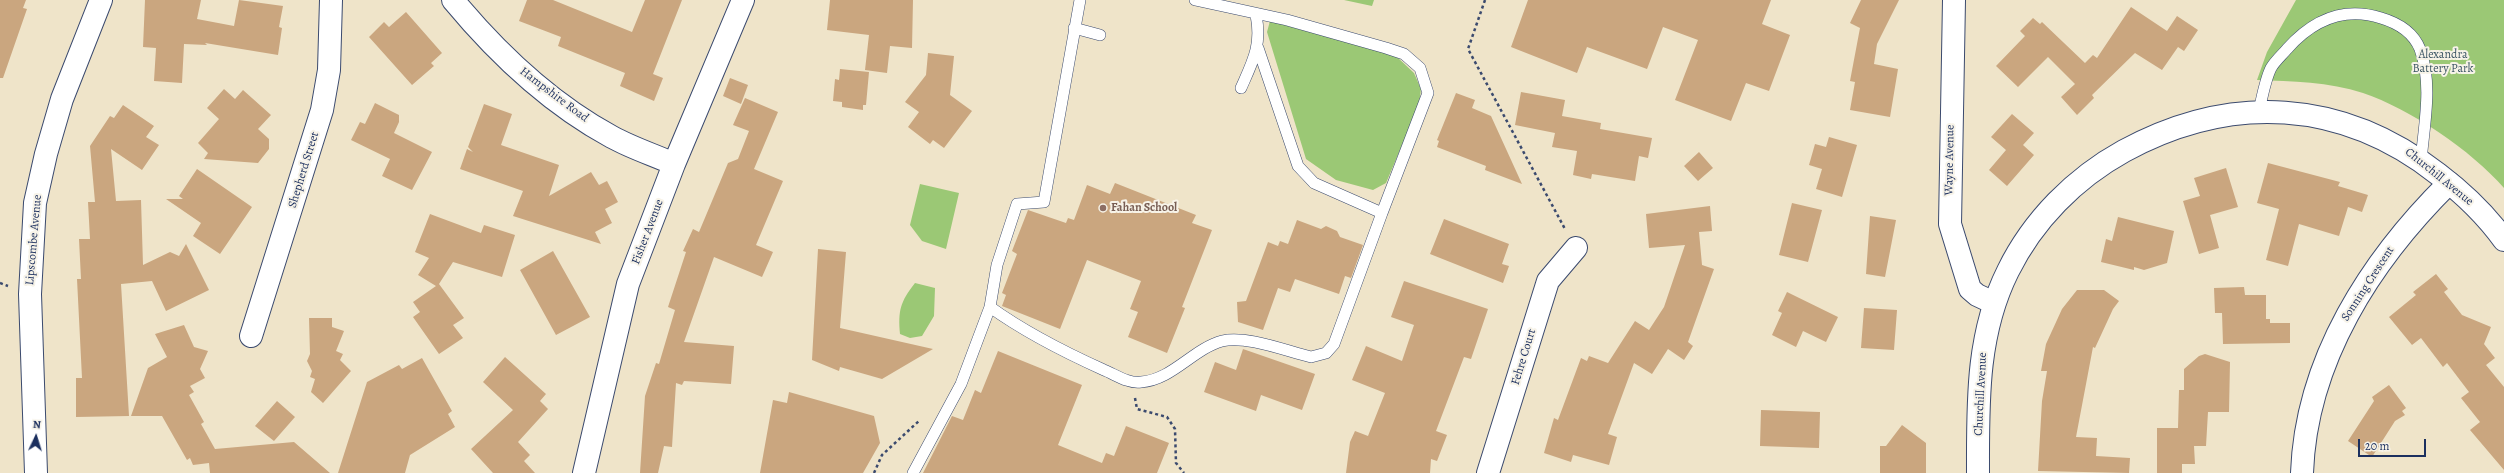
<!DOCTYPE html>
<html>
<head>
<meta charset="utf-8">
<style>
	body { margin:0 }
	#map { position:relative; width:2504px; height:473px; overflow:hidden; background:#efe4c9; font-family:Alegreya,serif }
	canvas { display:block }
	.north { position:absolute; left:16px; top:417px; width:40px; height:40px; -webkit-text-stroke:3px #f7f3e8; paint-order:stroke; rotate:4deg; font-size:11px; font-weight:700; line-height:16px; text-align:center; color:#1b2f5e }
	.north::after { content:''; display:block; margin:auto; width:14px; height:18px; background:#1b2f5e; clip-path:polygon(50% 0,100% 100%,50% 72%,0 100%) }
	.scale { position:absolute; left:2358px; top:439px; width:68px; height:18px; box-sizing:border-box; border:2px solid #1b2f5e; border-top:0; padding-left:5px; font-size:12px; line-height:14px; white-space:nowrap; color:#1b2f5e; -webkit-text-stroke:3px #f7f3e8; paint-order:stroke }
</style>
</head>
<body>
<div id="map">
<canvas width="2504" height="473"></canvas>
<div class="north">N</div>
<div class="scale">20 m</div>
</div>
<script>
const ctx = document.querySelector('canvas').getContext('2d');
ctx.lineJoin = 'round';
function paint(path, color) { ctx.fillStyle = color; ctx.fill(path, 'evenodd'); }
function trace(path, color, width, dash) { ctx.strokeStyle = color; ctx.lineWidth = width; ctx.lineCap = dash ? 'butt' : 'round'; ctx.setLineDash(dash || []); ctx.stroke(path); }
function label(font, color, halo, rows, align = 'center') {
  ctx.font = font + ' Alegreya,serif'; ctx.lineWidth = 4; ctx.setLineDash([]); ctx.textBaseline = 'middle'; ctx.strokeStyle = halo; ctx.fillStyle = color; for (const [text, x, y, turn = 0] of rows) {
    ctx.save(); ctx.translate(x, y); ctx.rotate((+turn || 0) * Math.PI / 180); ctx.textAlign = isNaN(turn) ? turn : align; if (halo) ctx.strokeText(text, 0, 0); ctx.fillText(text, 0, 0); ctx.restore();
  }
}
const green = new Path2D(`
	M1344 0H1374L1372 6Z
	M2296 0H2504V188C2471 150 2410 109 2363 93 2329 82 2292 81 2257 80L2267 52Z
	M1270 21 1396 56 1414 73 1421 89 1419 105 1386 183 1373 190 1336 180 1306 159 1267 32Z
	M920 184 959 193 946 249 922 241 910 225Z
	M915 283 935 288 934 316 922 336 910 338 900 334C898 311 900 302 915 283Z`);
const building = new Path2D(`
	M0 0H26L23 8 27 9 3 78H0Z
	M145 0H201L197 19 234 26 239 0 283 6 279 27 282 28 278 55 205 43 207 45 184 44 182 83 154 81 156 48 143 47Z
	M527 0H553L632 32 645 0H682L653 74 663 78 654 101 620 86 625 73 558 46 561 37 519 21Z
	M830 0H913L912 48 890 46 887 73 865 70 869 35 827 30Z
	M1528 0H1771L1762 24 1790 35 1769 91 1746 83 1731 121 1675 100 1698 40 1663 27 1647 69 1587 47 1577 73 1511 47Z
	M1861 0H1899L1877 44 1874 64 1898 69 1890 117 1850 110 1855 82 1850 81 1860 28 1850 23Z
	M2131 7 2167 31 2177 16 2198 30 2184 51 2178 47 2162 70 2135 53 2092 95 2094 98 2077 115 2061 97 2075 84 2048 57 2018 87 1996 66 2025 36 2020 31 2033 18 2040 24 2042 22 2085 63 2093 55 2097 58Z
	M406 12 442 53 431 63 434 66 412 85 369 37 384 22 389 27Z
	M928 53 954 56 950 95 972 111 944 148 933 140 930 144 908 127 919 112 905 102 926 75Z
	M840 69 869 72 866 105H863V110L842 107V102L833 101 835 79 839 80Z
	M730 78 748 85 741 104 723 96Z
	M224 89 235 99 243 90 271 115 258 129 269 139V149L258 163 204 159 208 153 198 143 219 119 207 108Z
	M1521 92 1565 100 1562 116 1601 123 1600 129 1652 138 1648 158 1639 156 1635 181 1592 174 1591 179 1573 175 1577 151 1552 147 1555 133 1515 125Z
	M1456 93 1475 100 1472 108 1491 116 1522 184 1485 170 1486 166 1437 147 1439 141 1437 140Z
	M745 98 778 112 754 169 783 181 756 245 773 252 762 277 714 257 684 342 734 346 731 384 684 381 682 385 676 383 672 447 664 446 658 473H640L645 396 656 363 659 364 675 310 668 307 686 252 683 251 693 229 699 232 728 163 738 159 749 131 733 125Z
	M375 103 399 115V122L394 133 432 152 412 190 382 176 390 159 351 140 360 122 365 124Z
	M484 104 512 114 501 145 559 165 549 196 591 172 599 185 607 181 618 202 605 209 612 223 595 232 601 244 513 216 523 191 460 169 467 149 473 152 468 147Z
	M123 105 154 126 146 137 159 145 142 170 111 149 116 201 141 200 143 265 170 252 179 256 186 244 209 290 166 311 152 281 121 284 129 416 76 417V378H82L77 279H81L79 239H90L88 202H95L90 146 110 116 114 118Z
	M2012 114 2034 133 2023 145 2034 155 2007 186 1989 170 2006 150 1991 137Z
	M1829 137 1857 145 1842 197 1816 189 1822 169 1809 165 1815 144 1826 147Z
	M1699 152 1713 168 1698 181 1684 166Z
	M2268 163 2340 182 2338 186 2368 195 2362 212 2348 207 2339 236 2299 224 2288 266 2266 260 2279 209 2257 203Z
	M2226 168 2238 207 2210 215 2219 248 2199 254 2183 201 2200 196 2194 178Z
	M197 169 252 207 220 254 193 236 201 223 166 199H183L179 196Z
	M1115 183 1196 215 1192 223 1212 230 1182 307 1185 308 1167 353 1128 337 1138 312 1130 309 1141 281 1087 260 1060 329 1002 306 1006 295 1002 293 1017 254 1012 251 1028 210 1066 223 1068 218 1074 220 1087 185 1110 194Z
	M1792 203 1822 210 1808 262 1779 255Z
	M1710 206 1712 231 1699 232 1702 265 1714 269 1688 342 1693 346 1684 360 1668 349 1652 374 1634 363 1608 434 1617 437 1609 465 1573 455 1571 462 1544 453 1554 418 1558 420 1581 358 1587 361 1589 356 1608 363 1635 321 1649 330 1664 307 1685 245 1649 248 1646 214Z
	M430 214 481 233 484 225 515 235 502 277 453 262 439 284 464 318 453 325 463 338 439 354 413 317 420 312 413 302 436 286 418 275 429 258 415 252Z
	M1870 216 1896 220 1885 277 1866 274Z
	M2118 217 2174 231 2167 263 2144 270 2134 267V270L2101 262 2106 239 2112 241Z
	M1444 219 1509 244 1502 264 1509 266 1503 283 1430 254Z
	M1297 220 1321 229 1326 226 1337 231 1340 237 1363 245 1351 278 1345 276 1339 294 1295 279 1290 292 1278 288 1263 330 1238 322 1237 302 1246 301 1268 242 1278 246 1280 241 1288 244Z
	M818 249 846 252 840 328 933 349 882 379 840 367 839 371 812 360Z
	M553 251 590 317 556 335 520 270Z
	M2436 274 2448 289 2444 292 2462 315 2491 327 2484 344 2495 358 2486 365 2504 387V470L2470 430 2480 422 2461 398 2469 392 2447 363 2443 367 2421 338 2412 345 2389 317 2416 295 2413 292Z
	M1404 281 1488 309 1471 359 1464 357 1436 431 1447 435 1437 461 1431 459 1430 473H1346L1350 442 1355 431 1368 436 1385 393 1352 380 1366 346 1402 361 1414 325 1391 317Z
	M2244 287 2245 295H2266V319H2270V323H2290V343L2223 344 2222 313H2215L2214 288Z
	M2077 290H2104L2119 301 2113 309 2095 348 2093 347 2076 437 2097 438 2096 456 2130 458 2129 473 2038 471 2042 401 2047 371H2041L2046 344 2062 309Z
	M1787 292 1838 317 1826 342 1803 331 1796 347 1772 335 1782 313 1778 311Z
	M1864 308 1897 310 1894 350 1861 348Z
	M309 318H332V327L344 331 336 351 343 354 340 360 351 371 323 403 311 392 315 379 310 377 312 371 307 361 310 354Z
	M184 325 194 347 208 351 200 369 205 378 190 386 194 392 189 395 204 422 201 424 215 449 294 442 330 473H210L209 463 193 465 190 458 187 460 162 416H131L148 368 167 357 155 334Z
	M1243 349 1315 374 1302 410 1261 395 1256 411 1204 392 1215 362 1236 370Z
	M998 351 1082 385 1058 445 1102 463 1106 453 1114 456 1126 426 1169 443 1157 473H923L952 416 963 420 975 390 981 393Z
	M2205 354 2230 362 2229 412H2208L2206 446H2194L2195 464H2182V473H2157V428H2178L2179 390H2184V369L2199 356Z
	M505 357 546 394 540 401 548 409 518 442 530 455 524 461 535 473H493L471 449 513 410 483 382Z
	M422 358 452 411 448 414 455 427 410 455 405 473H338L367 382 399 365 402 369Z
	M2389 385 2406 408 2402 411 2405 415 2395 421 2372 457 2348 441 2374 401 2372 397Z
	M789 392 874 416 880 443 863 473H760L773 400 787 403Z
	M277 401 295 417 274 441 255 426Z
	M1761 410 1820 412 1819 448 1760 446Z
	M1902 425 1926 443V473H1880V446H1886Z`);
const path = new Path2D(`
	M1485 0 1468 49 1565 229
	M0 283 8 286
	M1135 398 1137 409 1167 417 1175 429 1176 463 1184 473
	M874 473 882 455 920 420`);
const service = new Path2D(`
	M1195 0 1287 20 1386 48 1404 54 1420 68 1428 93 1382 213 1314 183 1298 166 1258 48
	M1074 28 1100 35
	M1241 88C1253 61 1262 45 1256 15
	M2259 111C2262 98 2265 80 2271 68 2275 61 2282 55 2287 49 2312 21 2343 6 2381 18 2398 23 2413 32 2420 49 2433 84 2424 125 2421 161
	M990 307C1026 333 1064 352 1104 370 1116 375 1129 384 1141 382 1172 380 1193 349 1222 341 1246 335 1286 351 1311 357L1326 353 1334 344 1382 213
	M913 473 961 384 990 307 997 265 1017 204 1044 202 1080 0`);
const minor = new Path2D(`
	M453 0C497 53 551 104 612 137 632 148 654 155 674 164
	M1954 0 1950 224 1970 289 1977 295 1994 303
	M251 336 322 110 329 70 331 0
	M36 473 30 294 35 203 46 154 62 99 101 0
	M584 473 628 284 674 164 743 0
	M1488 473 1548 281 1576 248
	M2302 473C2306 360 2371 260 2449 183`);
const tertiary = new Path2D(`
	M1978 473C1978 404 1976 335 2008 271 2033 220 2075 178 2124 151 2231 93 2342 99 2438 174 2463 193 2486 215 2504 240`);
const markers = [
	[1103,208,4,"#8d6e63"]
];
const parkNames = [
	["Alexandra",2443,55],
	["Battery Park",2443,69]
];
const streetNames = [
	["Hampshire Road",554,95,37],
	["Wayne Avenue",1950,160,-89],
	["Shepherd Street",304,170,-73],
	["Churchill Avenue",2439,177,39],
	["Fisher Avenue",648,232,-69],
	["Lipscombe Avenue",34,240,-85],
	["Sonning Crescent",2368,284,-57],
	["Fehre Court",1524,357,-73],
	["Churchill Avenue",1981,394,-87]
];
const educationNames = [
	["Fahan School",1111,208]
];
paint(green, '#9bc875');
paint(building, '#caa67f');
trace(service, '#3b4a6e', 12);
trace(minor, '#3b4a6e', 24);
trace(tertiary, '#3b4a6e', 24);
trace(path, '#3b4a6e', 2.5, [3, 3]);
trace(service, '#fff', 11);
trace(minor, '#fff', 22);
trace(tertiary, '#fff', 22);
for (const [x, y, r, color] of markers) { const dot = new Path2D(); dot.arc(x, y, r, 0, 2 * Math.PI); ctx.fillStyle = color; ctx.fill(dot); trace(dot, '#f7f3e8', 1.5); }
label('12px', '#3b5564', '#f7f3e8', parkNames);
label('12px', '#1b2f5e', '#f7f3e8', streetNames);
label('bold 12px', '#785e54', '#f7f3e8', educationNames, 'left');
</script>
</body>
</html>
